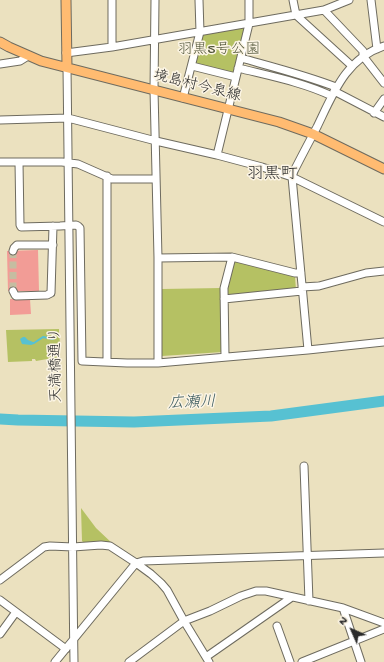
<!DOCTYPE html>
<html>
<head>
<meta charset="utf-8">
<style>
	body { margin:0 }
	#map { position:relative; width:384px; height:662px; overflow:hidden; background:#ebe1bf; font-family:"Gochi Hand",sans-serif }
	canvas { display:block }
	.north { position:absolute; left:332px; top:610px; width:40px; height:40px; -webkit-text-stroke:3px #fcf5e5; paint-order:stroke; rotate:315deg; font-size:11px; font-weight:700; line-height:16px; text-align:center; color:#2b2b2b }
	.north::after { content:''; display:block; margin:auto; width:14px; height:18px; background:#2b2b2b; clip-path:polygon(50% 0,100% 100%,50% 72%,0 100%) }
</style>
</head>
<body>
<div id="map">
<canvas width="384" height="662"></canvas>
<div class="north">N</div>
</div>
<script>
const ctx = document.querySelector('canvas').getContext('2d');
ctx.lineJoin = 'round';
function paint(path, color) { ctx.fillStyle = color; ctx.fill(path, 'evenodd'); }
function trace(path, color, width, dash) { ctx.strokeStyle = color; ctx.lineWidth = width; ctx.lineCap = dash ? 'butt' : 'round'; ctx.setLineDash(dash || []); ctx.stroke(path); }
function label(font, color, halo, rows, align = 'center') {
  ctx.font = font + ' "Gochi Hand","Klee One",sans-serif'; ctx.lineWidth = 3; ctx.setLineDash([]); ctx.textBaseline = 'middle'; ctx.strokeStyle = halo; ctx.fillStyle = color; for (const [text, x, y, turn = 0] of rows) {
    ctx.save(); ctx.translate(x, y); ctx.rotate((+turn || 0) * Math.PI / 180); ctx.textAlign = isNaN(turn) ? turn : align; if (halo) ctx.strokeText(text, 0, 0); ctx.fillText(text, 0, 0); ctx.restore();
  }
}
const green = new Path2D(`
	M242 27 245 30 234 72 230 73 195 64 202 36 205 33Z
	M237 261 295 276 296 290 229 295 226 291 233 263Z
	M221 288 223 352 162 356V289Z
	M59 329V335L60 342V358H53L36 361 35 359H32V361L8 362 6 330Z
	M81 508 96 528 114 545 105 542H83L82 541Z`);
const water = new Path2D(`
	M23 337H25L28 340 33 342 34 344 31 345 22 344 20 339Z`);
const stream = new Path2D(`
	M32 343H34L43 337 53 339`);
const river = new Path2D(`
	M0 419 18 420 134 422 271 416 384 401`);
const building = new Path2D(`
	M38 250 39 291H8L7 251Z
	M10 299H30L31 314 10 315Z`);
const minorTunnel = new Path2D(`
	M13 251V291`);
const minor = new Path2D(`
	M155 0 154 90 158 258V363
	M293 0 296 15 352 66
	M371 0 377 49
	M324 10 363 51V56L384 83
	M112 47V0
	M66 53 112 47 324 10 349 0
	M241 58C273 67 305 75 336 87
	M0 64 20 61 28 56
	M192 66 236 77
	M67 67C71 266 71 464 74 662
	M238 68C270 76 302 82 332 96
	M334 91 384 117
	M183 98 200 32 199 0
	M374 113 384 99
	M0 120 68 118 156 141 217 155 262 167 292 177 384 222
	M217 155 249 24V0
	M0 162H62L78 164 112 179H156
	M19 162 20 225 21 227 60 226 76 225 78 226 80 228 82 361 127 363H158L308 350 384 342
	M107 176V362
	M13 251 14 248 17 245H53
	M158 258 232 257 295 273H301
	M302 287 319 286 366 273 384 271
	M13 291 15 295 16 296 47 295 51 293 53 226
	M224 299 302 291
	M308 350 292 177 294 171C301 157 309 142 317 127 333 94 346 58 384 46
	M225 357 224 288 232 257
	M304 466 309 601
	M0 580 44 547 50 546 73 547 101 545 110 546 136 563 151 574 161 583 167 590 184 621 209 662
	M0 600 66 649
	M343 608 361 662
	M277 626 290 662
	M0 634 16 612
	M206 657 292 597
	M55 662 136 563 143 561 384 553
	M129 662 184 621 210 611 241 596 256 591H266L343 608 384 623
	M302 662 384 629`);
const major = new Path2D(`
	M66 0 67 67
	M0 42 9 47 41 61 279 122 313 134 384 169`);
const parkNames = [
	["羽黒5号公園",219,51]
];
const streetNames = [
	["境島村今泉線",197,87,14],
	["天満橋通り",57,365,-91]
];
const waterNames = [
	["広瀬川",192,404,-2]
];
const quarterNames = [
	["羽黒町",272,175]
];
paint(green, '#b5c163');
paint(water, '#57c1d2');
trace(stream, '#57c1d2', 2);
trace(river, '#57c1d2', 11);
paint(building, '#f29c96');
trace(minorTunnel, '#c5bda1', 7, [7, 3.5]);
trace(minor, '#6e6b5f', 9);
trace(major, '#6e6b5f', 11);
trace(minor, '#fff', 7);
trace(major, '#ffbb71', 9);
label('15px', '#54583c', '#fcf5e5', parkNames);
label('15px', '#2b2b2b', '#fcf5e5', streetNames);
label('italic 16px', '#38585d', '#fcf5e5', waterNames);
label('17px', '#2b2b2b', '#fcf5e5', quarterNames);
</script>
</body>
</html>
